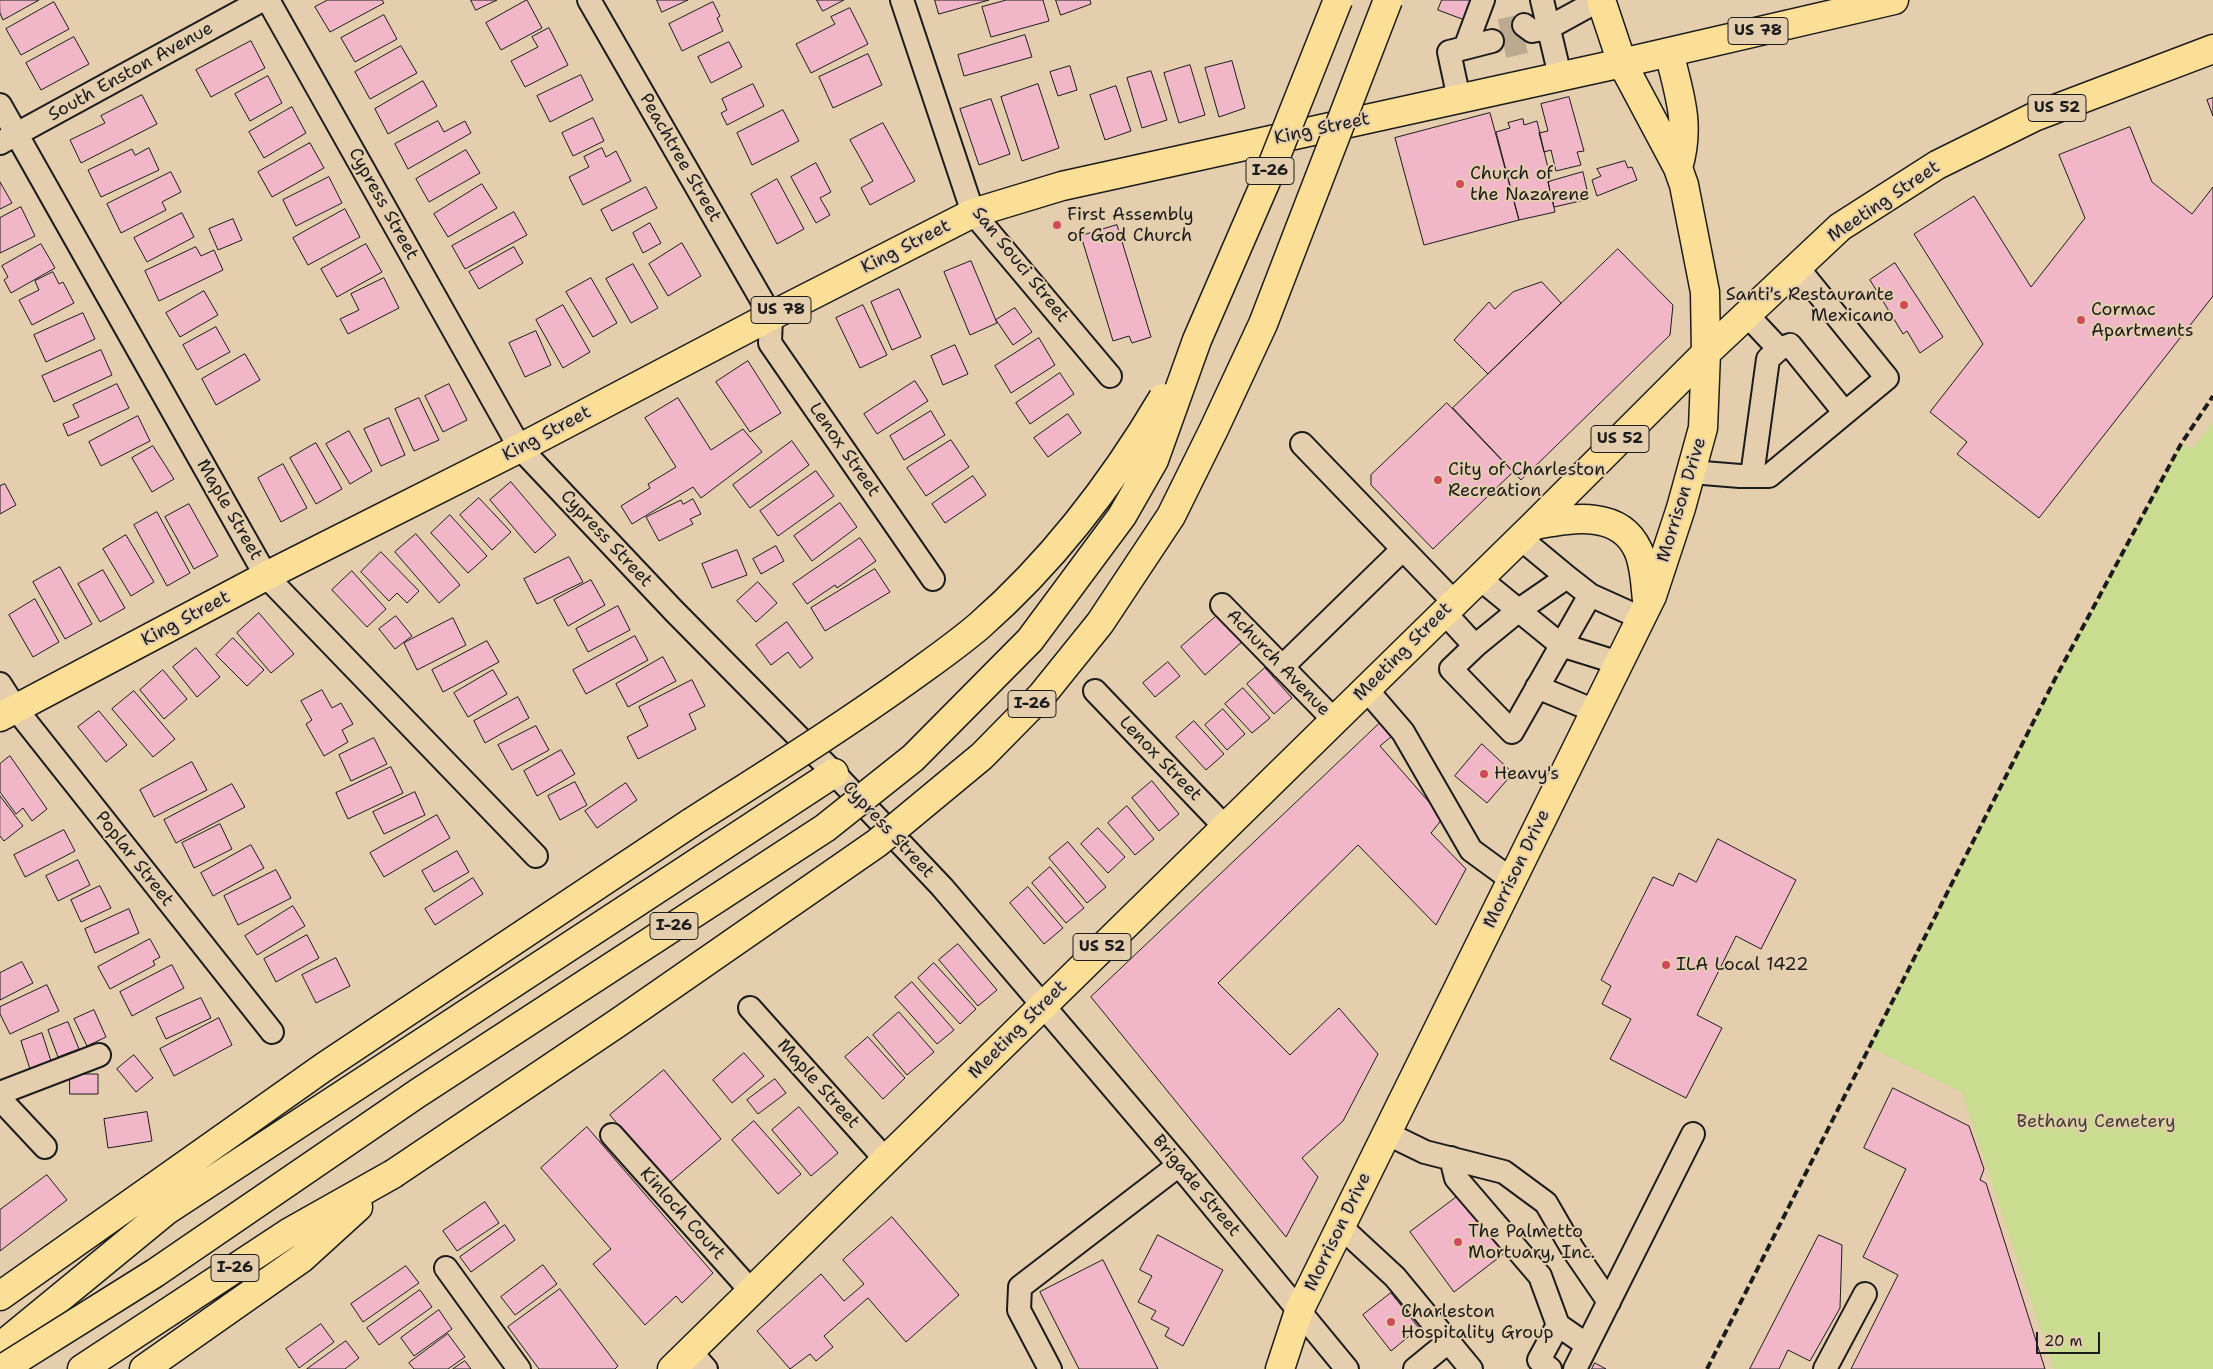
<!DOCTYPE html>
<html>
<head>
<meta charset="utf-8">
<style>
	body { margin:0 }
	#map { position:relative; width:2213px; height:1369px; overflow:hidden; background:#e4cead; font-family:"Shantell Sans",sans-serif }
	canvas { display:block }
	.scale { position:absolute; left:2036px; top:1332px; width:64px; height:22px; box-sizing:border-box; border:2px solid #1c1c1c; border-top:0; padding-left:6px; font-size:15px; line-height:18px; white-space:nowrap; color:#1c1c1c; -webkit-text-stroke:4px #e4cead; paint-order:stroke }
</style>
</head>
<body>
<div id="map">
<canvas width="2213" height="1369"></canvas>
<div class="scale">20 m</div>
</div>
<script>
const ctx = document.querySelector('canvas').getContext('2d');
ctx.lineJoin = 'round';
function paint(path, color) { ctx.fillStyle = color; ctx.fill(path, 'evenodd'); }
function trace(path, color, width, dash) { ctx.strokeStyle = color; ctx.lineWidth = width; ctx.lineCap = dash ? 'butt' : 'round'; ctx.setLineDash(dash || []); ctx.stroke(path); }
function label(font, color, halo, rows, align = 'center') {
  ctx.font = font + ' "Shantell Sans",sans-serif'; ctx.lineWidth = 4; ctx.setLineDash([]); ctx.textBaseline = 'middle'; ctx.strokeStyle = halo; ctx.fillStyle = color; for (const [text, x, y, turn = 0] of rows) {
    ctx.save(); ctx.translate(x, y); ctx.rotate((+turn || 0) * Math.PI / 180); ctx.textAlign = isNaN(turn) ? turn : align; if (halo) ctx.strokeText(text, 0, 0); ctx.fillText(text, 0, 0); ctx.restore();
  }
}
const green = new Path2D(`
	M2213 422V1369H2054L1962 1092 1869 1047 2055 679 2181 444 2193 448Z`);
const building = new Path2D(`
	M0 0H39L3 20 0 13Z
	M328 0H382L384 3 330 32 315 7Z
	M471 0H497L476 10Z
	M527 0 542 28 501 50 486 23Z
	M657 0H688L662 12Z
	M817 0H844L823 11Z
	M935 0H989L939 14Z
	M1007 0H1043L1049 21 991 37 982 7Z
	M1056 0H1090L1091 4 1061 15Z
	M1442 0H1478L1470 22 1438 10Z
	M54 2 69 29 21 55 6 29Z
	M713 2 720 16 717 18 723 31 682 51 669 24Z
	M850 8 868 44 811 73 796 44 835 24 831 17Z
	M384 15 397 39 355 62 341 38Z
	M549 28 568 65 525 87 511 61 538 47 532 37Z
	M1025 35 1032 57 964 76 958 55Z
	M74 37 89 64 41 90 26 63Z
	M251 41 265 68 211 97 196 70Z
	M729 42 742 67 711 83 698 57Z
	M401 46 417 73 370 99 355 72Z
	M868 54 882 85 833 108 819 77Z
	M1232 61 1245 108 1219 117 1205 68Z
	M1190 65 1205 115 1179 123 1164 73Z
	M1070 66 1077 90 1058 96 1050 72Z
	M1151 71 1167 120 1142 128 1127 78Z
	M581 75 593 100 550 122 537 96Z
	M268 76 282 103 250 121 235 94Z
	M423 81 437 106 388 134 375 109Z
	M753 84 764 106 727 125 721 113 727 110 722 99Z
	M1038 84 1059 148 1022 161 1001 97Z
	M1116 86 1131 131 1105 140 1090 95Z
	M142 95 157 124 81 163 70 140 105 123 101 116Z
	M1569 97 1584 151 1577 152 1581 165 1556 171 1551 150 1544 152 1539 133 1548 131 1541 104Z
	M2213 98V116L2207 100Z
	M991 99 1010 154 979 165 960 109Z
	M292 107 306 133 264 158 249 132Z
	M783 110 799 141 752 165 737 133Z
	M1490 113 1519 220 1424 245 1395 138Z
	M593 118 604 141 573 156 562 133Z
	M1523 119 1524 125 1537 121 1551 181 1548 182 1555 212 1519 220 1496 132 1510 128 1508 123Z
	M438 121 444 132 465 121 471 133 408 169 395 144Z
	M883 123 915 181 870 205 861 188 873 181 850 140Z
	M2130 127 2152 182 2192 214 2213 187V296L2039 518 1957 454 1967 442 1930 412 1983 344 1914 234 1974 196 2031 287 2085 218 2059 155Z
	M310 143 324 168 272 197 258 172Z
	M149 148 159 170 101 197 88 170 132 149 135 155Z
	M602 148 606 157 616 151 631 181 583 205 569 177 589 167 584 157Z
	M466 150 480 173 429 202 416 179Z
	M1625 161 1628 168 1632 167 1637 180 1597 196 1592 180 1601 176 1597 169Z
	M816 163 831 192 820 198 830 215 816 223 791 177Z
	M171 172 181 192 162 202 166 210 121 233 107 204Z
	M1583 172 1589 199 1554 207 1548 182Z
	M329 177 342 203 296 226 283 200Z
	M777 179 804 229 777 244 751 194Z
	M0 182 12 203 0 209Z
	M482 184 497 208 448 237 434 214Z
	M646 187 657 208 612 231 601 210Z
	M21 207 35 236 0 253V218Z
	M345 209 360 237 308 265 293 238Z
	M514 212 527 235 465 269 452 246Z
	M182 213 194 237 147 262 134 238Z
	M233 219 242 240 218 250 209 229Z
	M650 223 661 243 643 253 633 233Z
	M1117 225 1151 337 1132 343 1129 336 1113 341 1081 236Z
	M682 243 701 276 668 296 649 264Z
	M41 244 55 268 11 293 4 280 8 277 2 266Z
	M366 244 382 272 337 297 321 269Z
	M196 247 201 256 214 250 223 270 159 301 145 271Z
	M514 247 523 263 479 289 469 272Z
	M1618 249 1673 305 1670 335 1521 480 1453 408Z
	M971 261 997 323 970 335 944 272Z
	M1895 263 1943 337 1920 353 1907 331 1903 334 1870 280Z
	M633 264 658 308 631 323 606 279Z
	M53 272 59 284 63 282 74 303 32 325 19 300 39 290 35 281Z
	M384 278 399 308 348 334 340 319 359 310 351 294Z
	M591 278 617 323 593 337 566 292Z
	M1542 282 1561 303 1488 374 1454 340 1489 302 1495 309 1513 292Z
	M899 289 921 337 892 350 871 302Z
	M204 291 218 315 180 337 166 313Z
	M563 305 590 352 563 368 536 320Z
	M863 305 887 355 860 368 836 318Z
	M1015 308 1032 332 1013 345 996 320Z
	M83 313 95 339 46 362 34 335Z
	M216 327 230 352 197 370 183 345Z
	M536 331 551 365 525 377 509 343Z
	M1039 338 1055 365 1011 393 995 366Z
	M955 345 968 374 943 385 931 356Z
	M101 350 112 375 54 402 42 376Z
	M245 354 260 380 216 405 202 379Z
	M748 361 781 413 750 432 716 382Z
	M1060 373 1074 394 1030 424 1016 403Z
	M915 381 928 401 877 434 864 414Z
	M117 384 129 408 68 436 63 424 79 417 73 405Z
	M449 384 467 420 443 432 425 396Z
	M419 398 439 440 414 451 395 409Z
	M678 398 711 450 743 429 762 452 701 498 693 487 632 524 621 506 650 488 648 484 676 467 645 418Z
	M1447 403 1513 472 1433 549 1371 485V475Z
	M931 411 945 435 904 460 890 436Z
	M1068 414 1081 433 1048 457 1034 438Z
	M138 416 150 441 101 466 89 442Z
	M389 418 405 455 381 466 364 429Z
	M349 431 372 471 350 484 326 444Z
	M951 440 969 467 926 496 907 468Z
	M792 441 809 465 750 508 733 485Z
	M316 443 342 489 316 504 290 458Z
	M153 446 174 479 152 492 132 458Z
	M283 464 307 508 281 522 258 478Z
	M816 471 834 496 778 536 760 511Z
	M973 476 986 495 945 523 932 504Z
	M511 482 556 535 535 553 490 500Z
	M5 484 16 505 0 514V486Z
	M479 498 511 532 492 550 460 515Z
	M693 499 701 514 690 519 693 524 659 541 646 517 681 500 683 504Z
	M840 503 857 527 812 561 794 536Z
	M189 504 218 556 194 569 165 517Z
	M157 512 190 573 167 586 134 525Z
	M450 515 487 556 468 573 431 533Z
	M416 534 460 585 439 603 395 552Z
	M126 535 154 582 131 596 103 549Z
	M860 538 876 561 837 588 835 585 807 604 793 584Z
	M776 546 784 561 761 574 753 559Z
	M737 550 747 575 712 588 702 564Z
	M381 552 419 591 407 603 397 593 389 601 361 572Z
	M569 557 583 582 537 604 524 579Z
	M60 567 92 624 65 639 33 582Z
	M875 569 890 592 825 631 811 608Z
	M103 570 125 608 100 622 78 584Z
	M352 571 386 609 367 627 332 590Z
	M591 580 605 605 568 626 554 600Z
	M758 582 777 603 756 622 737 601Z
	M35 599 59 642 33 657 9 615Z
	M618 606 630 630 588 652 576 629Z
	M259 613 294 654 271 673 237 633Z
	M1220 613 1244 640 1205 675 1181 647Z
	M396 616 412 636 395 649 379 629Z
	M453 618 466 645 417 670 404 643Z
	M787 622 813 658 800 668 788 652 771 665 756 645Z
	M635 636 648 660 586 694 573 670Z
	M233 638 264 670 247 686 216 655Z
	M487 641 499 662 443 692 432 670Z
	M196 648 220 677 197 697 173 667Z
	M663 657 676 681 628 707 616 684Z
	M1168 662 1180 676 1155 697 1143 683Z
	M1265 668 1292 698 1274 714 1247 684Z
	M163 670 187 699 164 719 140 690Z
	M493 670 507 694 468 717 454 693Z
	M692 680 705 706 689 714 696 729 638 759 627 737 648 726 639 707Z
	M1243 688 1270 718 1252 733 1225 704Z
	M322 690 332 708 341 703 353 724 342 730 348 742 324 756 306 724 312 720 301 701Z
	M134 691 175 739 153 757 112 709Z
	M518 697 529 718 485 743 474 721Z
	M1223 709 1245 734 1227 750 1205 725Z
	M99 711 127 745 106 762 78 727Z
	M1194 721 1224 754 1206 770 1176 737Z
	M1380 723 1392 736 1380 746 1443 818 1431 833 1466 869 1436 925 1358 845 1218 983 1290 1055 1339 1008 1378 1054 1343 1121 1302 1158 1318 1177 1286 1237 1091 997Z
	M536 726 549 750 512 770 498 745Z
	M374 738 387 764 351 781 339 755Z
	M1482 744 1513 773 1487 803 1455 776Z
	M561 750 575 774 537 796 524 771Z
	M10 756 47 809 32 821 23 808 16 814 0 792V764Z
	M192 762 207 790 154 817 140 790Z
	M391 767 403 793 348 819 336 793Z
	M1152 781 1179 814 1159 831 1132 798Z
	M575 782 587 805 560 820 548 796Z
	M626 783 637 800 597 828 585 811Z
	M232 784 245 807 176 843 164 820Z
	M415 792 425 815 384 834 373 812Z
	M0 796 23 826 4 841 0 836Z
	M1127 806 1154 839 1135 855 1108 823Z
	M437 815 450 838 384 877 370 853Z
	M220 824 232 849 194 868 182 843Z
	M1098 828 1125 857 1108 873 1081 844Z
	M64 830 75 851 25 877 14 855Z
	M1718 839 1796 880 1761 949 1736 936 1697 1015 1722 1028 1686 1098 1610 1059 1631 1019 1602 1004 1611 986 1601 980 1653 877 1673 886 1679 873 1696 882Z
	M1068 842 1106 887 1087 903 1049 858Z
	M251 845 264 868 213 896 201 873Z
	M457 851 469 872 434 892 422 871Z
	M78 860 90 885 58 901 46 876Z
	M1050 867 1084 908 1066 923 1032 883Z
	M276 870 291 898 238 925 224 896Z
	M473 878 483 894 435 925 425 909Z
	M100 886 111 908 81 922 71 900Z
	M1028 887 1063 928 1044 944 1010 903Z
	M293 906 305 926 257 955 245 936Z
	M129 909 139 933 95 953 85 929Z
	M307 935 319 958 276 982 264 959Z
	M150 939 160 957 153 961 155 965 110 989 98 967Z
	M958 944 997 990 978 1006 939 960Z
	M336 958 350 986 316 1003 302 975Z
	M22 962 33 983 0 1000V973Z
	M934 963 976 1009 960 1024 918 978Z
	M172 965 184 988 132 1016 120 992Z
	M912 982 954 1030 937 1044 895 997Z
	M47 985 59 1011 10 1034 0 1014V1007Z
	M201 998 211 1018 166 1039 156 1018Z
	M94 1010 106 1037 87 1046 74 1019Z
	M899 1012 934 1052 907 1075 873 1035Z
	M219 1018 232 1045 174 1076 160 1049Z
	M68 1022 79 1049 58 1057 48 1030Z
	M42 1033 51 1061 30 1069 21 1041Z
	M868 1037 905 1078 883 1099 845 1057Z
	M744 1053 764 1076 732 1103 713 1080Z
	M134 1055 153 1078 136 1092 117 1069Z
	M664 1070 721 1139 668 1184 610 1115Z
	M70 1074H98V1094H70Z
	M775 1079 786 1093 758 1114 747 1100Z
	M1893 1088 1969 1126 1984 1169 1980 1180 1986 1183 2045 1369H1851L1898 1275 1863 1257 1906 1169 1864 1148Z
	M799 1107 838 1153 811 1176 772 1130Z
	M147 1112 152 1141 108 1148 104 1119Z
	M754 1121 801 1174 778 1194 732 1140Z
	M587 1127 713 1273 682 1303 676 1296 645 1325 593 1264 611 1249 541 1168Z
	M47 1175 67 1200 0 1251V1210Z
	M1462 1193 1506 1252 1454 1292 1410 1232Z
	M485 1202 499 1223 457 1251 443 1231Z
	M892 1217 959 1295 906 1342 868 1298 824 1336 833 1347 816 1361 810 1354 790 1369 757 1331 821 1274 844 1301 864 1284 843 1260Z
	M505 1225 515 1240 471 1272 460 1257Z
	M1158 1235 1223 1270 1183 1346 1165 1336 1169 1328 1151 1319 1156 1311 1138 1302 1152 1276 1140 1270Z
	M1819 1235 1842 1245 1840 1308 1810 1361 1788 1350 1779 1369H1750Z
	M1103 1260 1158 1369H1079L1040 1292Z
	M543 1265 557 1284 515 1315 501 1297Z
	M406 1266 419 1283 363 1322 351 1304Z
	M560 1289 618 1366 615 1369H539L508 1327Z
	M420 1290 432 1307 379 1345 367 1328Z
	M1391 1293 1419 1328 1391 1351 1363 1315Z
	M439 1310 452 1329 414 1356 401 1338Z
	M321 1324 334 1342 299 1368 286 1349Z
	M448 1334 465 1357 448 1369H414L409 1363Z
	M346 1341 359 1358 345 1369H307Z
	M465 1361 471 1369H453Z
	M1595 1363 1606 1369H1592Z`);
const minorTunnel = new Path2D(`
	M1500 30 1524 25
	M1504 47 1527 42`);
const minor = new Path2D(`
	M268 0 520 448 674 611 834 773 942 887 1179 1165 1347 1369
	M589 0 771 316 770 343 933 579
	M902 0 973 213 1110 376
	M1542 0 1560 76
	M1524 25 1532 31 1548 28 1599 0
	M1465 48 1483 0
	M1459 99 1449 52 1492 41
	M0 105 266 576 536 856
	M0 143 262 0
	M1747 315 1779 349 1790 345 1845 413
	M1302 444 1454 602
	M1691 472 1740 476H1769L1887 378 1797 267
	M1752 476 1768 359 1779 349
	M1520 538 1567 577
	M1479 578 1561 645 1619 663
	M1590 595 1641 618
	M1222 605 1334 720
	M1444 612 1475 646 1451 669 1512 732 1590 595 1567 577 1519 610 1475 646
	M1282 667 1403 549
	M0 684 16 709 272 1032
	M1537 687 1595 711
	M1366 689 1403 732 1471 850 1512 880
	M1095 691 1225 827
	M750 1008 886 1160
	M0 1093 99 1055
	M0 1099 45 1147
	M1386 1133 1425 1152 1504 1172 1546 1203 1572 1248 1609 1302
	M612 1135 752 1292
	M1451 1158 1456 1178 1540 1276 1558 1325
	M1341 1227 1395 1277 1471 1369
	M446 1268 519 1369
	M691 1352 706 1369
	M1050 1369 1019 1310 1020 1287 1179 1165
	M1415 1369 1448 1342
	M1550 1369 1539 1360 1558 1325 1587 1345
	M1575 1369 1693 1134
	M1825 1369 1865 1294`);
const major = new Path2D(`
	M1669 52C1679 94 1691 124 1678 168
	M1534 525C1569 519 1619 508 1638 550 1645 565 1645 584 1647 600
	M0 717 266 576 520 448 771 316 973 213 1062 186 1622 63 1894 0
	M672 1369 1534 525 1706 353 1840 227 1937 165 2034 117 2213 49
	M1280 1369 1299 1311 1652 596 1681 508 1703 428 1706 353 1705 292 1684 185 1678 168 1622 63 1601 0`);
const highway = new Path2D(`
	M0 1296 324 1067 692 822
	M0 1347 167 1210 834 773
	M82 1369 290 1232 393 1174
	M144 1369 302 1258 358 1207`);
const rail = new Path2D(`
	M1707 1369 2055 679 2181 444 2213 396`);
const highwayBridge = new Path2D(`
	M692 822C767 774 841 728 913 676 935 660 958 644 979 626 1052 562 1114 481 1163 398
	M393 1174 619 1022 877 843 982 756 1042 695 1100 623 1171 516 1214 429 1263 324 1388 0
	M2 1369 155 1273 418 1093 825 828 913 758 1030 640 1122 516 1154 460 1197 340 1266 181 1338 0`);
const markers = [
	[1460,184,5,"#d1495b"],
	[1057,225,5,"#d1495b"],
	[1904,305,5,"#d1495b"],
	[2081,320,5,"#d1495b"],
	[1438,480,5,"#d1495b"],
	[1484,774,5,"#d1495b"],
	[1666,965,5,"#d1495b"],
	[1458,1242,5,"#d1495b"],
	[1391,1322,5,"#d1495b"]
];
const shields = [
	[1758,31,60],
	[2057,108,58],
	[1270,171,48],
	[781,310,60],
	[1620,439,58],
	[1032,704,48],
	[674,926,48],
	[1102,947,58],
	[235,1268,48]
];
const shieldNames = [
	["US 78",1758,31],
	["US 52",2057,108],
	["I-26",1270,171],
	["US 78",781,310],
	["US 52",1620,439],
	["I-26",1032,704],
	["I-26",674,926],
	["US 52",1102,947],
	["I-26",235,1268]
];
const streetNames = [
	["South Enston Avenue",131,72,-29],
	["King Street",1322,129,-12],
	["Peachtree Street",680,158,60],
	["Meeting Street",1884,202,-34],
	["Cypress Street",383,204,61],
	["King Street",906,247,-27],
	["San Souci Street",1020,265,51],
	["King Street",547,434,-28],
	["Lenox Street",844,450,55],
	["Morrison Drive",1682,500,-73],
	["Maple Street",229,510,60],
	["Cypress Street",606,539,47],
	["King Street",186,619,-28],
	["Meeting Street",1403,652,-45],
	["Achurch Avenue",1278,663,46],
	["Lenox Street",1160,759,46],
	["Cypress Street",888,830,47],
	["Poplar Street",134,859,52],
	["Morrison Drive",1517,869,-64],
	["Meeting Street",1018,1030,-45],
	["Maple Street",818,1084,48],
	["Brigade Street",1196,1186,50],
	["Kinloch Court",682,1214,48],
	["Morrison Drive",1338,1232,-64]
];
const poiNames = [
	["Church of",1470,174],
	["the Nazarene",1470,195],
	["First Assembly",1067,215],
	["of God Church",1067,236],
	["Santi's Restaurante",1894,295,"right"],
	["Mexicano",1894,316,"right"],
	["Cormac",2091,310],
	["Apartments",2091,331],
	["City of Charleston",1448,470],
	["Recreation",1448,491],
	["Heavy's",1494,774],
	["ILA Local 1422",1676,965],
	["The Palmetto",1468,1232],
	["Mortuary, Inc.",1468,1253],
	["Charleston",1401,1312],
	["Hospitality Group",1401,1333]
];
const parkNames = [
	["Bethany Cemetery",2096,1122]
];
paint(green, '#cadc90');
paint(building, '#f1b7c9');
trace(building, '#1c1c1c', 1);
trace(minorTunnel, '#bcaa90', 22, [22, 11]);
trace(minor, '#1c1c1c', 26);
trace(major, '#1c1c1c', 31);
trace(highway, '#1c1c1c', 31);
trace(minor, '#e4cead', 22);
trace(major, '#fbdf96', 28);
trace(highway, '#fbdf96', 28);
trace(rail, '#1c1c1c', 4, [8, 4]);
trace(highwayBridge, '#1c1c1c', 31, []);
trace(highwayBridge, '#fbdf96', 28);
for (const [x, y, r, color] of markers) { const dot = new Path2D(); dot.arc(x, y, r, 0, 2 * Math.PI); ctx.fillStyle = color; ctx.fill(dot); trace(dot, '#e4cead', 2); }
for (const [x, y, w] of shields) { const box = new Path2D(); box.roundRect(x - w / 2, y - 13.5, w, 27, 4); ctx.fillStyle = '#e4cead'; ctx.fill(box); trace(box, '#1c1c1c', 1); }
label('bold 16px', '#1c1c1c', null, shieldNames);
label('18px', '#1c1c1c', '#e4cead', streetNames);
label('18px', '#1c1c1c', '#e4cead', poiNames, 'left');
label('18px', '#3f4233', '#e4cead', parkNames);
</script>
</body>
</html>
